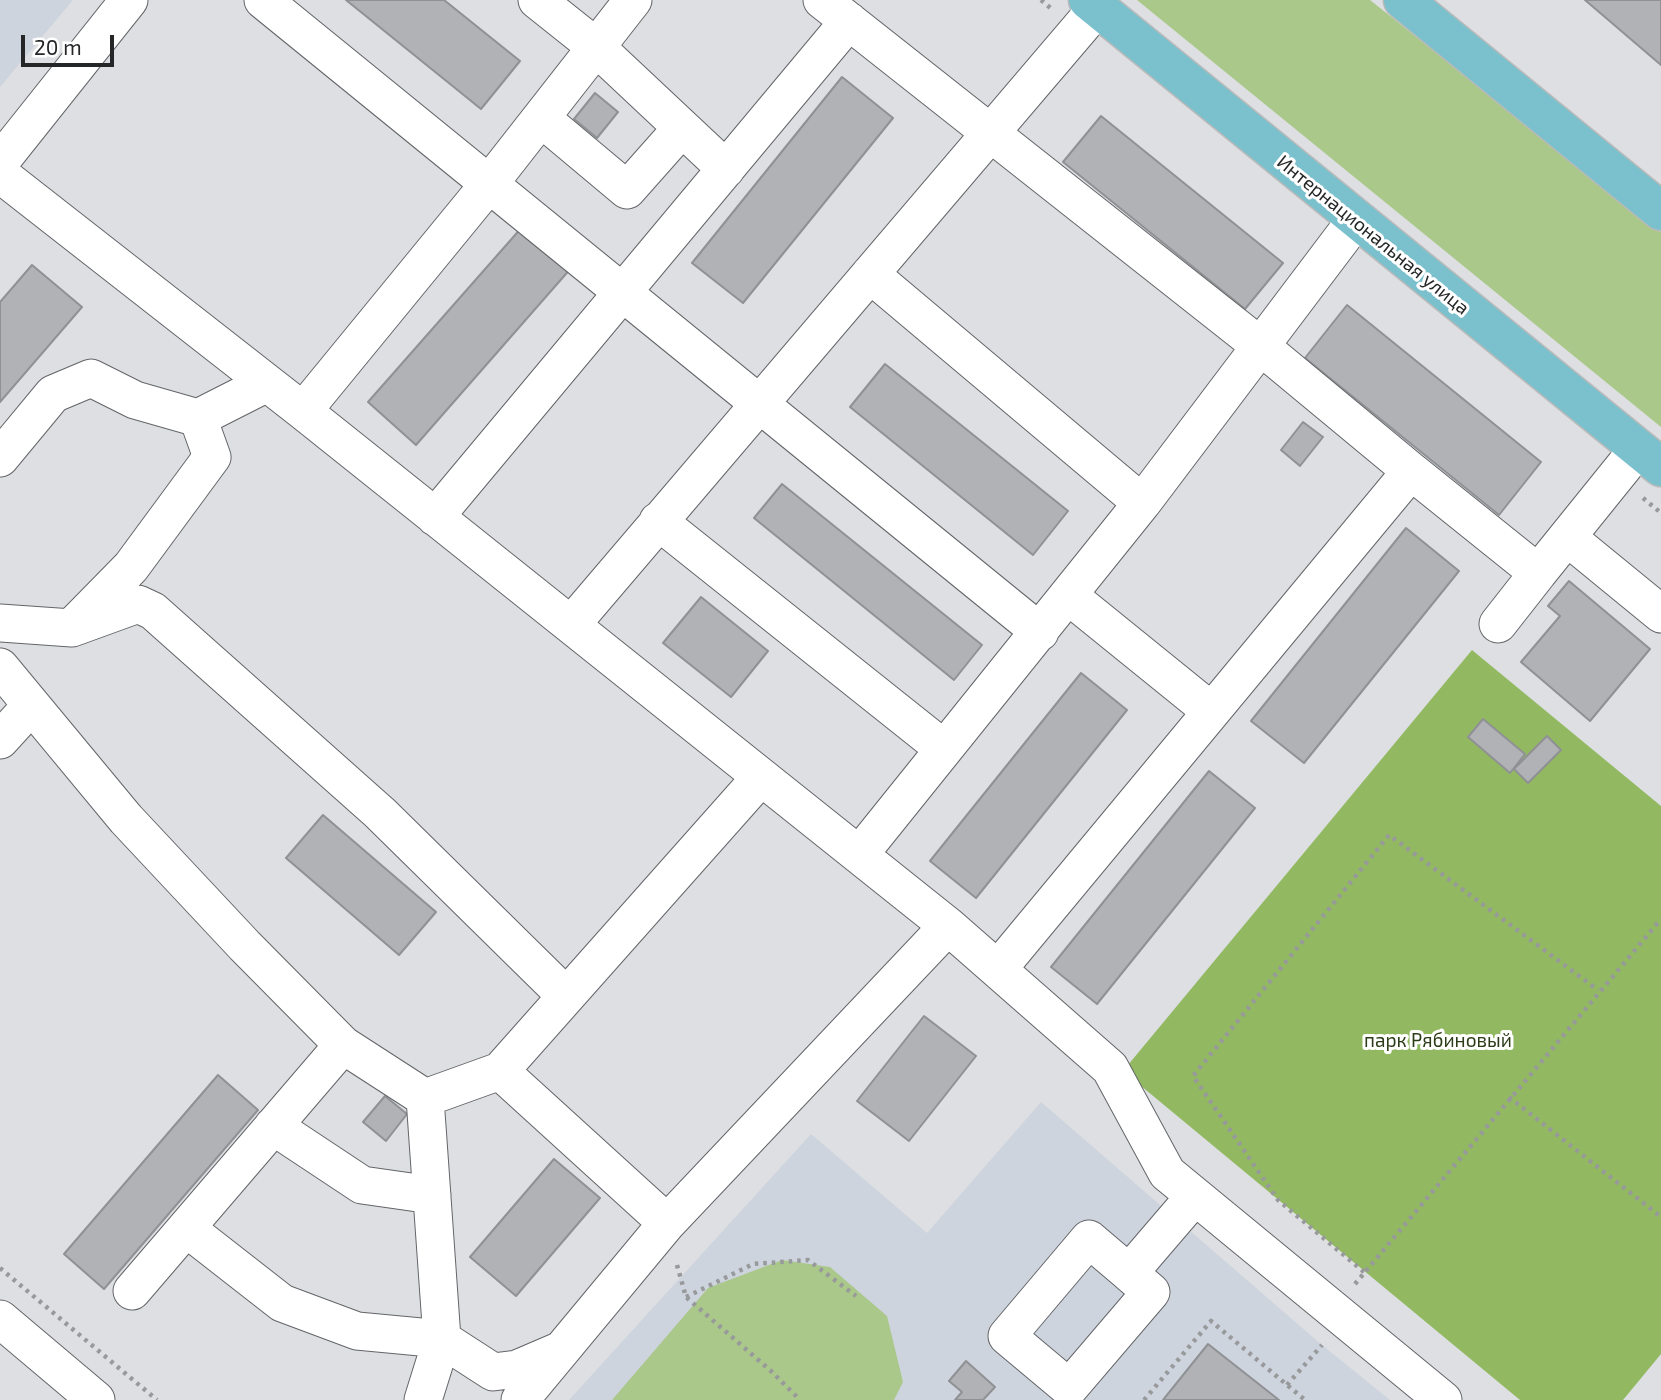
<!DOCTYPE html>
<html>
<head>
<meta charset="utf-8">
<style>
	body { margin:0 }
	#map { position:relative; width:1661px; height:1400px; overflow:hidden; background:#dddfe2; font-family:"Exo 2",sans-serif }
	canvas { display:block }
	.scale { position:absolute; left:21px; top:35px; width:93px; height:32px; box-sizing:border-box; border:4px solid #252627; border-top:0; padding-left:9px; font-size:21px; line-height:24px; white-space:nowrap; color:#252627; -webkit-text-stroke:5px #fff; paint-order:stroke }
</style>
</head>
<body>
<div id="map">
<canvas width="1661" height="1400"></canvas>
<div class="scale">20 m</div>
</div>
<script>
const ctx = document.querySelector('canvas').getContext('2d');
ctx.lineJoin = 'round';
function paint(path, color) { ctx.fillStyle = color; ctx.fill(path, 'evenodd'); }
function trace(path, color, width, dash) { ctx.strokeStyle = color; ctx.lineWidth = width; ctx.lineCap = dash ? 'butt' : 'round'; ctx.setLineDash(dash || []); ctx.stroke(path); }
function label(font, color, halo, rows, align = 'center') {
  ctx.font = font + ' "Exo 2",sans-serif'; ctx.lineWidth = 6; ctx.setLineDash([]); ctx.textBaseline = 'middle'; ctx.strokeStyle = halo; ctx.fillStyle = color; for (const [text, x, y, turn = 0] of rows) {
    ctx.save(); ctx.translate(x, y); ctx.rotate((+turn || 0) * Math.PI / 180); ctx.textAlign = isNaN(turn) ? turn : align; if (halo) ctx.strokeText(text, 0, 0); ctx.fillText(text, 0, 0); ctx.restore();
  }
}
const built = new Path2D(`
	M0 0H73L0 87Z
	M1041 1102 1322 1345 1390 1400H569L811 1134 927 1233Z`);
const green = new Path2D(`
	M1137 0H1370L1661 232V427Z
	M782 1260 830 1267 887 1316 903 1382 894 1400H612L708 1288Z`);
const forest = new Path2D(`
	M1472 650 1661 806V1354L1623 1400H1520L1123 1071Z`);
const building = new Path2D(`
	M346 0H444L520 61 481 109Z
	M1585 0H1661V65Z
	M842 77 893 118 743 303 692 263Z
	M595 93 618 112 597 138 574 119Z
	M1101 116 1283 263 1245 309 1063 162Z
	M523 226 572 267 416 445 368 402Z
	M32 265 82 307 0 402V302Z
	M1347 305 1541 462 1499 515 1305 358Z
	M885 364 1068 511 1033 555 850 407Z
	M1303 422 1323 437 1300 466 1281 450Z
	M782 484 982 645 954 680 754 518Z
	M1406 528 1459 571 1304 763 1251 721Z
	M1569 581 1650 649 1590 721 1521 662 1560 616 1548 606Z
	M701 597 768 651 731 697 663 643Z
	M1081 673 1127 710 976 898 930 861Z
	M1483 719 1525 754 1510 773 1468 737Z
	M1547 736 1561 750 1528 783 1514 769Z
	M1209 771 1255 808 1097 1004 1051 967Z
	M323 815 436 912 399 955 286 858Z
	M924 1016 976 1056 909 1141 857 1101Z
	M218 1075 258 1110 104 1289 64 1254Z
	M385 1096 407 1114 386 1141 363 1122Z
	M554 1159 600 1198 516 1296 470 1257Z
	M1208 1344 1279 1400H1163Z
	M966 1361 995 1387 983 1400H955L962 1392 949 1381Z`);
const path = new Path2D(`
	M1041 0 1054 11
	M1643 498 1661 513
	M1509 1097 1661 1217
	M677 1265 686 1297 771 1371 800 1400
	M0 1268 157 1400
	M1364 1272 1278 1200 1193 1076 1389 835 1598 990
	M1355 1284 1661 919
	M686 1297 753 1264 808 1260 856 1296
	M1287 1385 1322 1345
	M1144 1400 1211 1321 1305 1400`);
const minor = new Path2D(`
	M263 0 1040 632
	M537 0 596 47 726 169
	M822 0 1259 345 1411 471 998 969
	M541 118 627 190 682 128
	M0 162 129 0
	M0 174 303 411 948 926 1110 1068 1167 1173 1443 1400
	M870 274 1142 503
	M303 411 489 184 633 0
	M1638 449 1567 537 1661 614
	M0 458 53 394 91 378 135 400 198 418 267 383
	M1411 471 1538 573 1567 537
	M435 517 849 21
	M658 521 944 749
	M1069 596 1211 711
	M77 622 131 567 212 457 198 418
	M0 623 72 628 138 604 153 611 380 813 566 996
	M1498 624 1538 573
	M571 625 1097 8
	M0 667 126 819 245 946 343 1045 425 1098 500 1071 667 1223
	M0 740 31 706
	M859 855 1142 503 1355 221
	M500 1071 761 777
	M273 1126 362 1185 432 1195
	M186 1228 282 1303 357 1331 442 1339 493 1372 517 1369 559 1351
	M1129 1273 1151 1292 1069 1388 1007 1336 1089 1239 1129 1273 1195 1196
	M132 1291 343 1045
	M0 1319 96 1400
	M423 1400 442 1339 425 1098
	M520 1400 667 1223 948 926`);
const major = new Path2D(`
	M1088 0 1661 467
	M1403 0 1661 211`);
const streetNames = [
	["Интернациональная улица",1373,235,39]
];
const parkNames = [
	["парк Рябиновый",1438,1041]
];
paint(built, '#ced4de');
paint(green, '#aac889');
paint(forest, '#92b961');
paint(building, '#b0b2b5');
trace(building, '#8f9194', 2);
trace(minor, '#636568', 39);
trace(major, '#b9baba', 41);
trace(path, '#97999b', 4.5, [3.5, 5]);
trace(minor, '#fff', 37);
trace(major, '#7bc0cd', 38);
label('19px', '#252627', '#fff', streetNames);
label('19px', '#2c3c18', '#fff', parkNames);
</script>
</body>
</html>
